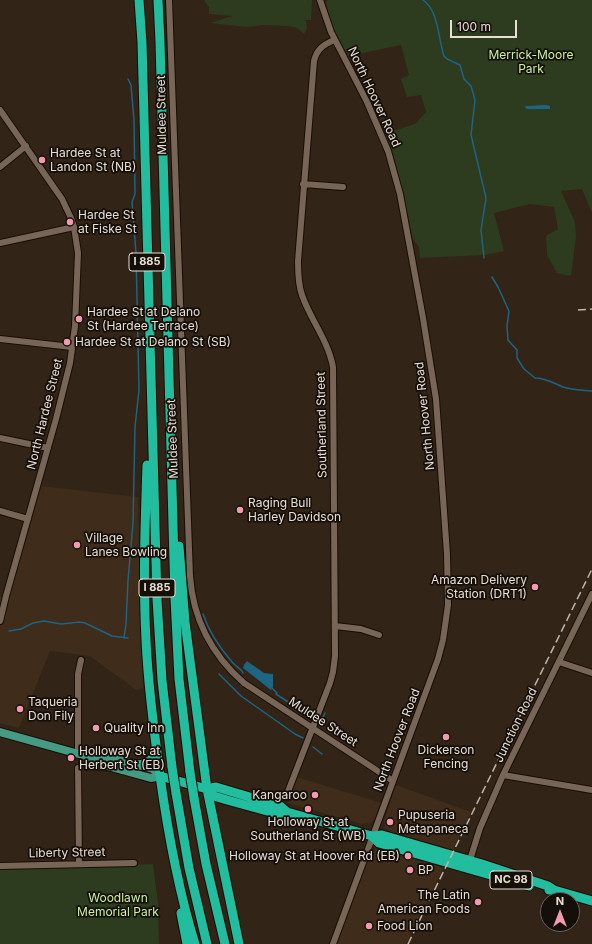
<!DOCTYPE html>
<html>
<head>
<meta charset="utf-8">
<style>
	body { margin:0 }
	#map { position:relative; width:592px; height:944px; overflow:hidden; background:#322417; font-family:Inter,sans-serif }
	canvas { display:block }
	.north { position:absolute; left:540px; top:892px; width:40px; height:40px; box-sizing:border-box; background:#150f09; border:1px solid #69625b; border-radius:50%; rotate:0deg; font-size:11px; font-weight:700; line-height:16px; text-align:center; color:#e8ded6 }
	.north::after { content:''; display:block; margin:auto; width:14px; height:18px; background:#f29aae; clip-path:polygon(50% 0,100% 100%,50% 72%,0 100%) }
	.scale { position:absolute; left:450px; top:20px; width:67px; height:18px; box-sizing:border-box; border:2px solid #e8ded6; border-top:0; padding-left:5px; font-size:12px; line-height:14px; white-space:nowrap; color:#e8ded6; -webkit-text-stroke:3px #150f09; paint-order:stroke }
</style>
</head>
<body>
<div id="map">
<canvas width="592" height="944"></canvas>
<div class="north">N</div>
<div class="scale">100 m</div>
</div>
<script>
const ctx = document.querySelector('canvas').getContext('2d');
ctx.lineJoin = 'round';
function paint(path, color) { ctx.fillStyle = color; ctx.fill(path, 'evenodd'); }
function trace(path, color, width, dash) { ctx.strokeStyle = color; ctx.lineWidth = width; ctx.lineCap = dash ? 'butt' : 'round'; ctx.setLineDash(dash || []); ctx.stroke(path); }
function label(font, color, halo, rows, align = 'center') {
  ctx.font = font + ' Inter,sans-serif'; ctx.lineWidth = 3.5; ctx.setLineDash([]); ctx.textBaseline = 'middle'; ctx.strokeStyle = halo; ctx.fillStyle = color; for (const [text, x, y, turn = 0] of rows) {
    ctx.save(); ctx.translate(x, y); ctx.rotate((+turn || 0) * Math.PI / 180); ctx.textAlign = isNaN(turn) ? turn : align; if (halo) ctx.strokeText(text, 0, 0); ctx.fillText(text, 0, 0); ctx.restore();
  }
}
const built = new Path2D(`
	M41 486 138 497 143 688 136 690 90 656 50 651 19 728 0 723V597L9 598Z
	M297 777 381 803 375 819 371 822 362 824 287 803Z
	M396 785 471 812 453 850 390 832 385 828 384 820Z
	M376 849 436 865 443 869 406 944H336L370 855Z`);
const green = new Path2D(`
	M204 0H312L311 20H305C308 25 307 30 304 34L297 28 288 26 264 25 247 27 210 23 232 16 209 14V6H208Z
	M328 0H592V213L582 189 561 191 575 222 576 237 571 276 557 273 547 255 546 236 558 229 554 207 530 204 494 213 504 251 485 255 420 258 419 247 413 239 392 151 386 136 393 131 415 124 426 112 421 95 407 97 401 79 409 75 401 45 348 56 331 26 326 2Z
	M153 864 158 903 159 944H0V869Z`);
const water = new Path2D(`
	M546 105 550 106V109H527L525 108 526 106Z
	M247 661 264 673 273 674V687L271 690 243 668 244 665Z`);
const stream = new Path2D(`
	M423 0C439 11 438 39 444 56L447 59 460 65 464 79 471 86 475 100 471 135 486 198 481 230 484 258
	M492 277 498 287 509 311 507 326 508 340 517 350V358L524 369 535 378C546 378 553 383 563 387 572 390 582 390 592 391
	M203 614C209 632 220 648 232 662 236 667 241 668 243 673
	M9 631 21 629 33 623 44 621 61 624 80 622 85 623 112 636 128 638
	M124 638 126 624 128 580 133 523 135 427 139 390 136 253 132 202 135 194 134 120 131 85 128 79
	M219 674 241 696 295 734 303 738
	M272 688 277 693
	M276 694 302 711 310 714
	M323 717 325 713
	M313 747 322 754`);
const minor = new Path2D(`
	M169 0 190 576C193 619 212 655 244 683L393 781
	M320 0 331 32 367 102 388 151 400 194 423 318 436 399 447 554 448 605 443 640 438 659 333 944
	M0 110 62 199 71 218 74 227 78 253 75 326 70 363 56 419 6 596 0 621
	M0 167 26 146
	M303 184 343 187
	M0 243 74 227
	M0 339 72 347
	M0 438 48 448
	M0 511 28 519
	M335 626 361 629 379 635
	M559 662 592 673
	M78 754V674L81 660
	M78 768 79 863
	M503 775 592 790
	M287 794 330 683 333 672 335 656 333 367C328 340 310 319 302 295 298 284 298 272 298 261L314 61C317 49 323 45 334 40
	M469 863 480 828 503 775 592 594
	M0 866 134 863`);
const major = new Path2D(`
	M0 732 86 756H103L139 765 153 769 160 776 151 778 100 764 86 756`);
const highway = new Path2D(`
	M139 0 142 42 157 599 162 680 172 767
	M158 0 160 42 175 598 179 679 190 772
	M147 465C145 523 143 582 146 640 148 686 154 731 160 776 168 833 178 889 195 944
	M179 546 185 622 207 789 239 944
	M139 765C149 763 153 760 156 750
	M160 776 207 789 214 796 227 800 278 814 287 812 372 836 382 835 482 864 548 886 554 890
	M207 789 216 787 280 806 287 812
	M176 793 189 868 207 944
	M194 798 206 864 225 944
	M372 836 379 843 529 886
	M549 890H554L592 901
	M181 913 187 944`);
const rail = new Path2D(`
	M578 310 592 309
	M408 944 592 569`);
const highwayBridge = new Path2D(`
	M172 767 176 793
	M190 772 194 798`);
const markers = [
	[42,160,4,"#f29aae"],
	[70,222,4,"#f29aae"],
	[79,319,4,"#f29aae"],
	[67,342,4,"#f29aae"],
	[240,510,4,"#f29aae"],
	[77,545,4,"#f29aae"],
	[535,587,4,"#f29aae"],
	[20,709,4,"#f29aae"],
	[96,728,4,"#f29aae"],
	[446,737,4,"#f29aae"],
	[71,758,4,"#f29aae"],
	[315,795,4,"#f29aae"],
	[308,809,4,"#f29aae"],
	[390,822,4,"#f29aae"],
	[408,856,4,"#f29aae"],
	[410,870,4,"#f29aae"],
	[478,902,4,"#f29aae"],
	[369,926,4,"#f29aae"]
];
const shields = [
	[147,262,36],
	[157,588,36],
	[511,880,42]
];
const shieldNames = [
	["I 885",147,262],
	["I 885",157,588],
	["NC 98",511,880]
];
const parkNames = [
	["Merrick-Moore",531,55],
	["Park",531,69],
	["Woodlawn",118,898],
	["Memorial Park",118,912]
];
const streetNames = [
	["North Hoover Road",374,97,65],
	["Muldee Street",162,115,-91],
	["North Hardee Street",45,414,-76],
	["North Hoover Road",425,416,-96],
	["Southerland Street",322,425,-91],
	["Muldee Street",173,439,-92],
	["Muldee Street",323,722,33],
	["Junction Road",516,725,-64],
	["North Hoover Road",397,740,-69],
	["Liberty Street",67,853,-1]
];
const poiNames = [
	["Hardee St at",50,153],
	["Landon St (NB)",50,167],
	["Hardee St",78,215],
	["at Fiske St",78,229],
	["Hardee St at Delano",87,312],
	["St (Hardee Terrace)",87,326],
	["Hardee St at Delano St (SB)",75,342],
	["Raging Bull",248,503],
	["Harley Davidson",248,517],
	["Village",85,538],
	["Lanes Bowling",85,552],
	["Amazon Delivery",527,580,"right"],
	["Station (DRT1)",527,594,"right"],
	["Taqueria",28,702],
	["Don Fily",28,716],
	["Quality Inn",104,728],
	["Dickerson",446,750,"center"],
	["Fencing",446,764,"center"],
	["Holloway St at",79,751],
	["Herbert St (EB)",79,765],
	["Kangaroo",307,795,"right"],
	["Pupuseria",398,815],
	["Metapaneca",398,829],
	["Holloway St at",308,822,"center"],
	["Southerland St (WB)",308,836,"center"],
	["Holloway St at Hoover Rd (EB)",400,856,"right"],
	["BP",418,870],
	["The Latin",470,895,"right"],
	["American Foods",470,909,"right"],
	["Food Lion",377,926]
];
paint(built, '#3f2c1a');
paint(green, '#2d3b1e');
paint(water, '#1e6483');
trace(stream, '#1e6483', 1.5);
trace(minor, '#190d03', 8);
trace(major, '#190d03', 10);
trace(highway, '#190d03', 11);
trace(minor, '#776658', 6);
trace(major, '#449a82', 8);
trace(highway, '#22bc9e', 9);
trace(rail, '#c0b6ac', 1.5, [8, 4]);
trace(highwayBridge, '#190d03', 11, []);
trace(highwayBridge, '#22bc9e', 9);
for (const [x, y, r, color] of markers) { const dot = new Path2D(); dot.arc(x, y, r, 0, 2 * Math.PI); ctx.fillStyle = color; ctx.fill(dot); trace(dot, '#150f09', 1.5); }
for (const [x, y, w] of shields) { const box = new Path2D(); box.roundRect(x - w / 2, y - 9, w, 18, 3); ctx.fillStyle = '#150f09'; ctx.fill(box); trace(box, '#e8ded6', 1); }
label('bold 11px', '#e8ded6', null, shieldNames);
label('12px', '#c9f2a1', '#150f09', parkNames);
label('12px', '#e8ded6', '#150f09', streetNames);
label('12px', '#e8ded6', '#150f09', poiNames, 'left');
</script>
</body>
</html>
